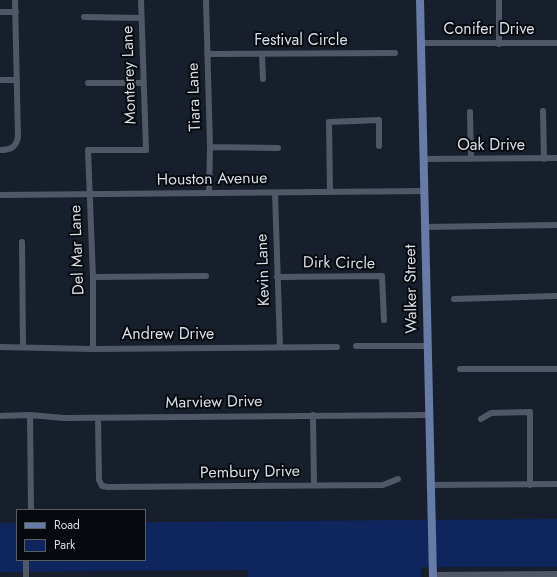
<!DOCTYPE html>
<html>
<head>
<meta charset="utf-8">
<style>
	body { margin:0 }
	#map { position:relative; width:557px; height:577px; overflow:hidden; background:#181f2c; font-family:Jost,sans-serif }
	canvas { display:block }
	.legend { position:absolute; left:16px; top:509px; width:130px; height:52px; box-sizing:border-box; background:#06090e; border:1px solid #5a5e64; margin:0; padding:5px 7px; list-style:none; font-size:12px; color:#d8dde6 }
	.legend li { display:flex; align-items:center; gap:8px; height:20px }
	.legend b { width:20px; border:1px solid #5a5e64 }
</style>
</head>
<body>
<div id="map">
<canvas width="557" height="577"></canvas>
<ul class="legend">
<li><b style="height:5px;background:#667ba6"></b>Road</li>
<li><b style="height:11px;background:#0e255d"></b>Park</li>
</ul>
</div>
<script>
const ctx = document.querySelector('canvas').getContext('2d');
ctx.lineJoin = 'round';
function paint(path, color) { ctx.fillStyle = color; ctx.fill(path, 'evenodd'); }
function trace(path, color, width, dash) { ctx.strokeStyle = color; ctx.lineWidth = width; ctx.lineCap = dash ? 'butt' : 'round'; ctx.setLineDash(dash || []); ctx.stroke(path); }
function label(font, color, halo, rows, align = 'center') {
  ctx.font = font + ' Jost,sans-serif'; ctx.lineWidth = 4; ctx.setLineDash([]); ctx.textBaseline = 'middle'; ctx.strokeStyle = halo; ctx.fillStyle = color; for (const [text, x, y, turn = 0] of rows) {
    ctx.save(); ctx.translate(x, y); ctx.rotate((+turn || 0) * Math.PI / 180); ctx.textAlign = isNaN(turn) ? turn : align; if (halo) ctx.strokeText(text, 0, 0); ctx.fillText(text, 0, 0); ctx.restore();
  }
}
const green = new Path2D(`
	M557 519V567H421V577H248V570L0 572V523H17V560H145V522Z`);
const minor = new Path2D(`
	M206 0 210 147 209 193
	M499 0V44
	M0 12H16
	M84 17 141 18
	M421 43H557
	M207 54 395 53
	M262 54 263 79
	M0 80H17
	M88 83H144
	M543 111 544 159
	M470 112 471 159
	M210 147 278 148
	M0 150C10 150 16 148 18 137L15 0
	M424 159 557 158
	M330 192 329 122 379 120V146
	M275 193 280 347
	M0 195 425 191
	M426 227 557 225
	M22 242 23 347
	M93 277 206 276
	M277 277 382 276 384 320
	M454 299 557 296
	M356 346H427
	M0 347 93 349 337 347
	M93 349V277L88 150H146L141 0
	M460 369H557
	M30 415 31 510
	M313 415 314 485
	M0 416 30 415 64 418 429 415
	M98 418 99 480 102 486 108 487 383 485 398 479
	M481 419 491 413 530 412V485
	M431 485 557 484
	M433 575 557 574
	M26 577V560`);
const major = new Path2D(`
	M420 0 433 577`);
const streetNames = [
	["Conifer Drive",489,30],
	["Festival Circle",301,41],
	["Monterey Lane",130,75,-92],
	["Tiara Lane",195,97,-92],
	["Oak Drive",491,146],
	["Houston Avenue",212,180,-1],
	["Del Mar Lane",78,250,-92],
	["Dirk Circle",339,264,1],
	["Kevin Lane",264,270,-92],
	["Walker Street",412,289,-91],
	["Andrew Drive",168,335],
	["Marview Drive",214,403,-1],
	["Pembury Drive",250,473,-1]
];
paint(green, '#0e255d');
trace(minor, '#505868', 6);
trace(major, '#667ba6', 8);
label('16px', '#d8dde6', '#06090e', streetNames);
</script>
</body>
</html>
